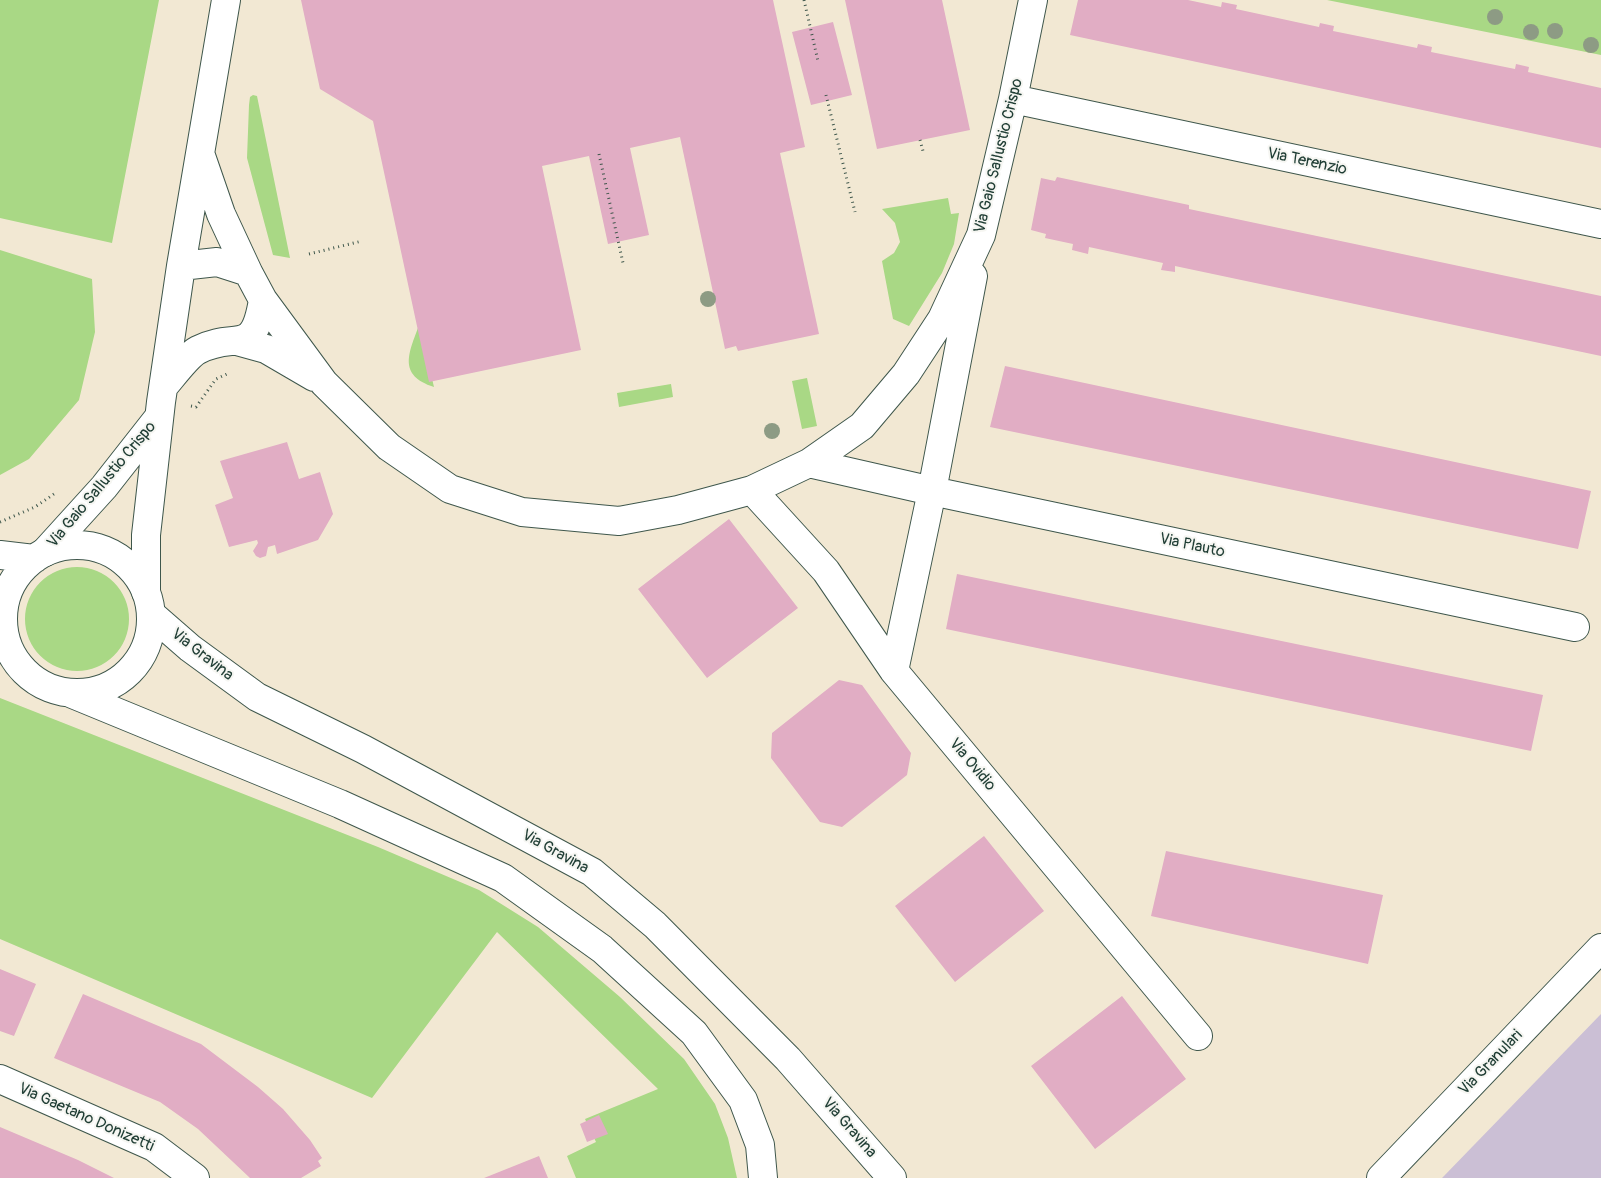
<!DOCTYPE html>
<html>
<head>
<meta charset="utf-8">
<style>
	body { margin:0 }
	canvas { display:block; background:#f2e8d3 }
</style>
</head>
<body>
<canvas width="1601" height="1178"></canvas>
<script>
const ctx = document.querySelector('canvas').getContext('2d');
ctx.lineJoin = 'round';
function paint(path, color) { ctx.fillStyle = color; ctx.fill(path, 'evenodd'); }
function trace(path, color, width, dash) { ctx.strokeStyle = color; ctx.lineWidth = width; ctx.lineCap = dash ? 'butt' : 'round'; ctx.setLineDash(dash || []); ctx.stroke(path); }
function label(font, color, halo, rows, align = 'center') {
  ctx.font = font + ' Pangolin,sans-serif'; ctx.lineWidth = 4; ctx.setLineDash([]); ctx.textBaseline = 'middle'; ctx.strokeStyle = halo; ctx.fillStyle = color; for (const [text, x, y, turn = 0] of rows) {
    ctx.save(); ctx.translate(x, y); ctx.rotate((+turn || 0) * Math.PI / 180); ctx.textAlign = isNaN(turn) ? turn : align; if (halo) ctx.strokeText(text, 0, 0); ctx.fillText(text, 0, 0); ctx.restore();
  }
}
const industrial = new Path2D(`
	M1601 1014V1178H1442Z`);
const green = new Path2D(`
	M0 0H159L112 243 0 218Z
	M1327 0H1601V55Z
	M253 95 257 96 290 258 273 255 247 158 249 105 250 97Z
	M948 198 951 214 959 213 954 244 942 273 909 326 893 319 882 261 894 253 900 242 895 223 882 209Z
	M0 250 92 279 95 332 79 400 29 459 0 475Z
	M419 325 434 387C397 375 409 353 419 325Z
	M807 378 817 426 802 429 792 381Z
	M671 384 673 397 619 407 617 393Z
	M25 619a52 52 0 1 1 104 0a52 52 0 1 1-104 0Z
	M0 698 378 847 479 890 538 927 620 997 684 1059 715 1104 728 1138 737 1178H576L567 1156 596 1142 585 1119 658 1089 497 932 372 1098 0 939Z`);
const building = new Path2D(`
	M301 0H773L805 147 780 153 819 334 738 351 736 346 725 349 680 137 630 148 649 235 608 244 589 156 542 166 581 350 429 382 373 121 320 89Z
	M845 0H942L970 130 877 149Z
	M1078 0H1188L1221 7 1222 2 1237 5 1236 9 1319 27 1320 23 1334 26 1333 31 1417 48 1418 44 1432 47 1431 52 1515 69 1516 64 1529 67 1528 72 1601 88V148L1070 35Z
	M833 22 852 95 811 105 792 32Z
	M1057 177 1189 205V209L1601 296V356L1175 266V272L1161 270 1163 263 1089 247 1088 254 1072 250 1073 244 1045 238 1046 234 1031 230 1041 178 1055 181Z
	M1005 366 1591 491 1578 549 990 427Z
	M287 442 299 479 320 472 333 514 318 540 277 554 275 545 268 547 266 556 260 558 256 556 253 551 258 543 257 540 229 547 215 505 233 498 220 461Z
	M729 519 798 608 707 678 638 589Z
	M957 574 1543 695 1531 751 946 629Z
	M839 680 862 685 911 753 907 775 842 827 820 822 771 758 772 733Z
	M984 836 1044 911 955 982 895 906Z
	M1166 851 1383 895 1368 964 1151 916Z
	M0 969 36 984 14 1036 0 1031Z
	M83 994 201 1044 258 1087 283 1109 310 1140 322 1158 318 1161 321 1166 301 1178H250L198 1129 160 1102 54 1058Z
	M1122 996 1186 1079 1095 1149 1031 1066Z
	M599 1115 608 1134 587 1142 580 1124Z
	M0 1127 78 1160 114 1178H0Z
	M539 1156 548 1178H484Z`);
const path = new Path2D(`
	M804 0 818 61
	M826 95 855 212
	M920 140 923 151
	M599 154 623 263
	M309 254 362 241
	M191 406 196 407 216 379 227 374
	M0 522 35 507 54 494`);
const minor = new Path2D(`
	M1013 99 1601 224
	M201 156 221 214 248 272
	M181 266 217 262 248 272 263 300 324 383 389 447 450 489 522 512 619 521 678 510 752 490 809 463 862 426 906 374 942 319 981 235 1013 99 1033 0
	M237 341 266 349 314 377
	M164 386C172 377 188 355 198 350 237 330 253 359 263 300
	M809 463 932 491 1575 627
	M752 490 826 571 894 671 1198 1036
	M45 552 104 487 159 417
	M146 592V535L161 402 181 266 226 0
	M894 671 932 491 973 276
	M0 1079 154 1147 195 1178
	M1381 1178 1601 948`);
const major = new Path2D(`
	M3 619a74 74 0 1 1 148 0a74 74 0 1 1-148 0Z
	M0 555 34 559
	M151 614 190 648 257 697 363 749 592 872 655 925 788 1059 892 1178
	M70 693 340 804 503 878 602 949 694 1033 743 1100 760 1145 763 1178`);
const trees = [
	[1495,17],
	[1555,31],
	[1531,32],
	[1591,45],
	[708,299],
	[772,431]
];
const streetNames = [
	["Via Gaio Sallustio Crispo",999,156,-76],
	["Via Terenzio",1307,162,12],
	["Via Gaio Sallustio Crispo",102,485,-50],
	["Via Plauto",1192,546,12],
	["Via Gravina",202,655,38],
	["Via Ovidio",972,765,50],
	["Via Gravina",555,852,29],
	["Via Granulari",1491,1063,-46],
	["Via Gaetano Donizetti",86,1118,24],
	["Via Gravina",849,1128,49]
];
paint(industrial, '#cbbfd5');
paint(green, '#a9d885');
paint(building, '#e1adc4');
trace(minor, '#3f574c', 30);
trace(major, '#3f574c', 30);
trace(path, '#3f574c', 3, [1, 4]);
trace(minor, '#fff', 28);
trace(major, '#fff', 28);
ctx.fillStyle = '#8d9b84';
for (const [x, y] of trees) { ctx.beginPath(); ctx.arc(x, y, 8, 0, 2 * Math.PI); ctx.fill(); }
label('16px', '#1f3d34', '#f6f6f2', streetNames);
</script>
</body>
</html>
